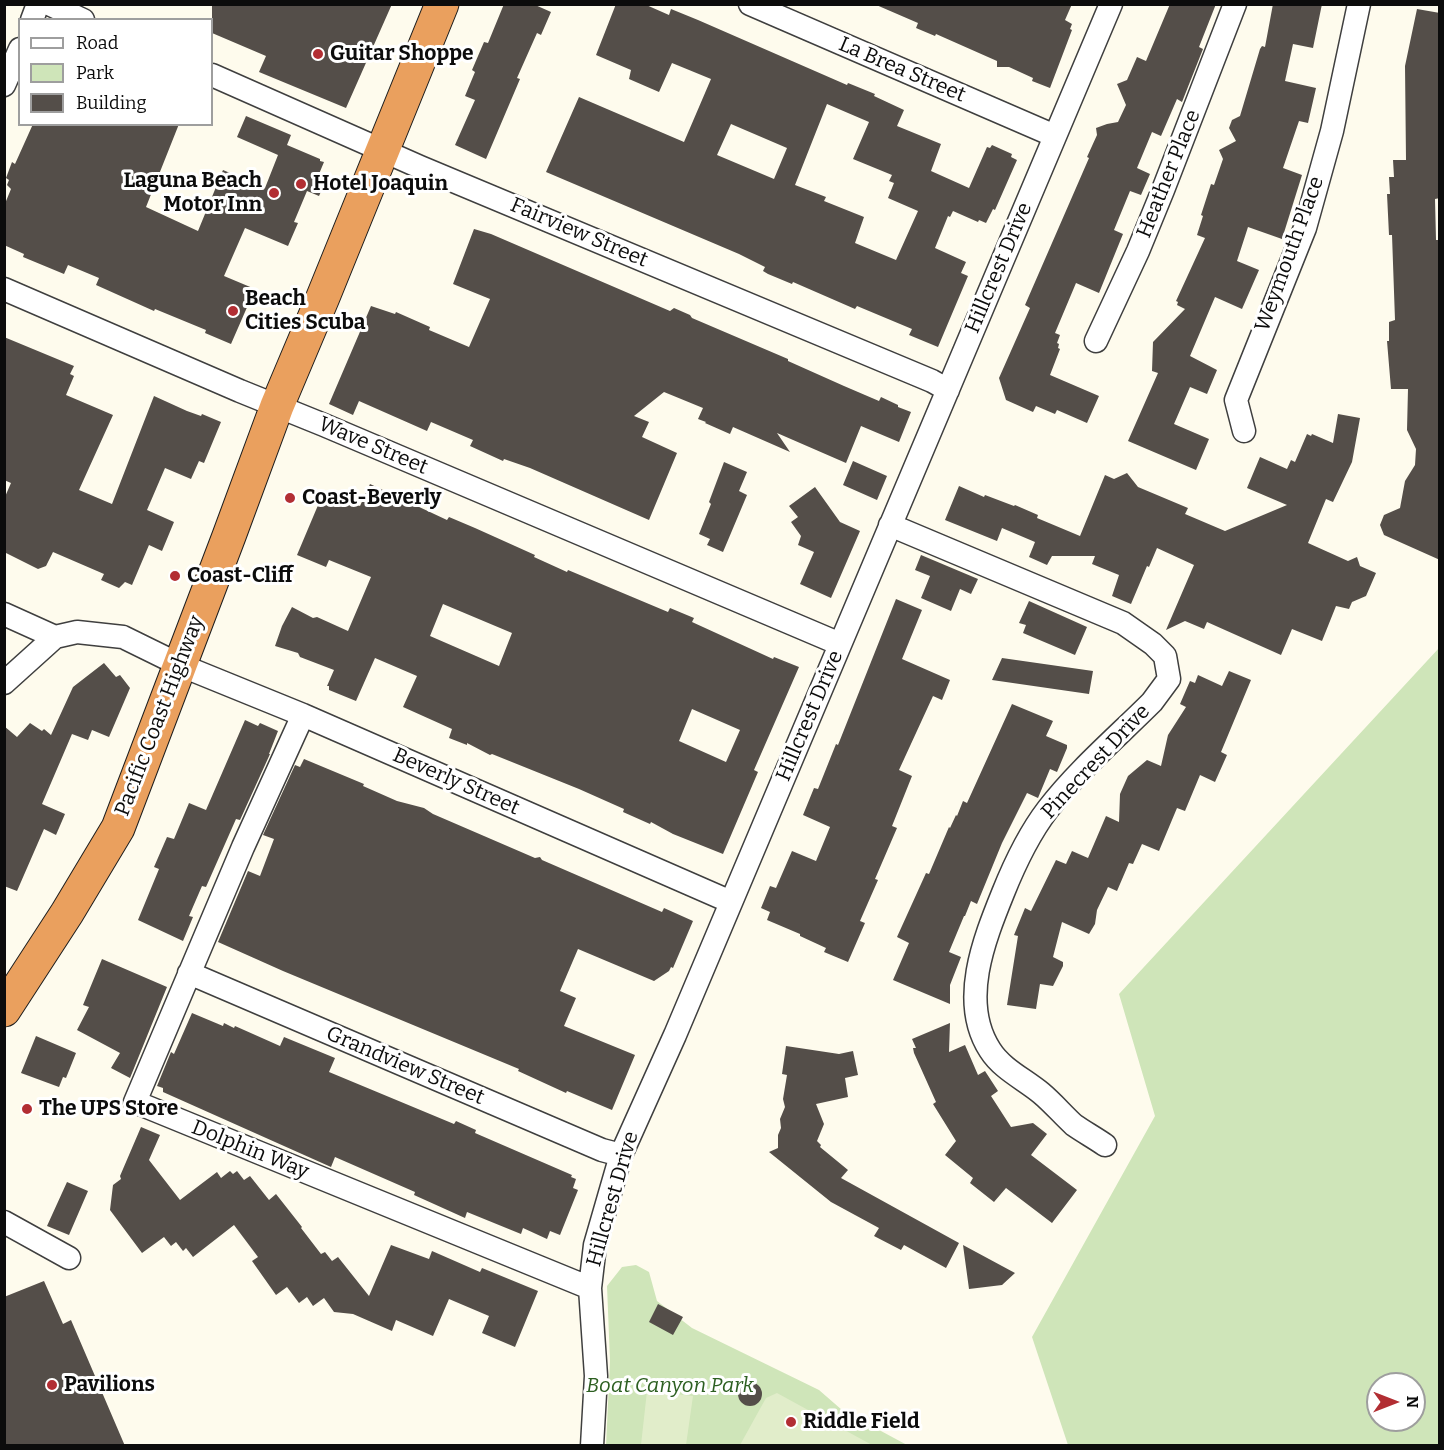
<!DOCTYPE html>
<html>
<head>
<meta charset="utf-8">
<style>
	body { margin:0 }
	#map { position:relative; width:1444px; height:1450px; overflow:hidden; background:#fefbed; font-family:Bitter,serif }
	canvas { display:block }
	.frame { position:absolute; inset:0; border:6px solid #0c0c0c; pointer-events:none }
	.legend { position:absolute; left:18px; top:18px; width:195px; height:108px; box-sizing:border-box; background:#fff; border:2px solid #9e9e9e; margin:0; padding:8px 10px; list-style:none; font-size:18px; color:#0c0c0c }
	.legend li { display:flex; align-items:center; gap:12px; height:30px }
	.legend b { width:30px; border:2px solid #9e9e9e }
	.north { position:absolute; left:1366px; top:1372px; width:60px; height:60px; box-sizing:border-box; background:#fff; border:2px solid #9e9e9e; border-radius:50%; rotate:90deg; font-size:16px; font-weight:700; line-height:24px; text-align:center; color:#0c0c0c }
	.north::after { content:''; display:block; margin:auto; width:21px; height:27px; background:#b22e33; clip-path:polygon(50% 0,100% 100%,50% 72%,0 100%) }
</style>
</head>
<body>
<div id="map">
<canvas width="1444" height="1450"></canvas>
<div class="frame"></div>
<ul class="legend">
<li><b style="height:8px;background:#fff"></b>Road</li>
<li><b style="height:16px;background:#cfe5b9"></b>Park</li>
<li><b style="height:16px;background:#544e49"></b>Building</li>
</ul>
<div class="north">N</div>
</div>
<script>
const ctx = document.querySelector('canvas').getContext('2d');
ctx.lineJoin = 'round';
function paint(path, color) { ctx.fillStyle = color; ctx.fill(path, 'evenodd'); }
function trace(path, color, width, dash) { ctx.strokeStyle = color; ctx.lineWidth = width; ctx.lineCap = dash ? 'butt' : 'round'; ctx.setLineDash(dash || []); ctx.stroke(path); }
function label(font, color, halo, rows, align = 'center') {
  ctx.font = font + ' Bitter,serif'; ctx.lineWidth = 6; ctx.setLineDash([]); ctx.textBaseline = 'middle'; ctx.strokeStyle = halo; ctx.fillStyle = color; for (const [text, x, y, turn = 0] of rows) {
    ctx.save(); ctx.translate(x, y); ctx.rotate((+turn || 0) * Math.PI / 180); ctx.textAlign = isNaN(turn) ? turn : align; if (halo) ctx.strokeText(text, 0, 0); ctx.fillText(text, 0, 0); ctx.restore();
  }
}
const green = new Path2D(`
	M1439 648V1445H1068L1032 1337 1155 1116 1119 994ZM1378 1384H1414V1420H1378Z
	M636 1265 649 1272 657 1301 692 1328 819 1390 842 1410 907 1445 606 1446 610 1361 607 1286 622 1267Z`);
const pitch = new Path2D(`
	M647 1391 693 1396 686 1445H641Z
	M777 1393 872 1445H740L766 1398Z`);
const building = new Path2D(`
	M212 4H392L346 108 259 72 266 56 212 33Z
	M504 4H533L551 12 541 35 537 33 517 78 520 79 486 159 455 145 475 100 465 96 475 72 472 70 484 42 488 43Z
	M616 4H644L669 15 671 9 698 20 847 85 848 83 875 94 874 96 904 110 897 126 941 144 931 171 969 188 987 147 990 148 992 145 1012 154 1011 157 1017 160 995 210 993 209 986 223 979 220 978 222 953 211 950 217 948 216 935 248 966 262 961 273 968 276 938 347 909 335 912 329 857 306 855 309 793 282 792 284 768 274 763 271 765 267 739 254 546 172 579 97 684 142 711 79 672 63 659 92 629 79 631 70 596 55ZM827 104 869 122 853 159 892 175 889 181 894 183 888 198 918 211 896 260 855 243 864 217 824 201 826 197 795 185ZM731 124 787 148 774 179 717 155Z
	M874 4H1072L1065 20 1072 24 1070 29 1072 30 1050 88 1032 81 1033 78 1009 67H997V61L936 34 935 36 916 28 918 23Z
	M1170 4H1216L1199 47 1203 49 1182 102 1177 99 1161 136 1152 132 1137 168 1150 174 1141 195 1130 191 1114 230 1123 234 1099 293 1076 283 1055 333 1060 335 1057 343 1059 344 1058 348 1060 349 1050 375 1099 396 1087 423 1057 410 1055 414 1036 406 1033 412 1006 400 999 378 1030 308 1025 305 1089 158 1087 157 1097 135 1096 128 1107 124 1118 122 1126 105 1117 84 1127 80 1137 57 1146 61Z
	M1273 4H1322L1313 48 1293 44 1285 81 1316 88 1308 123 1299 121 1283 168 1302 175 1282 239 1248 227 1237 261 1259 270 1242 309 1215 297 1190 356 1217 370 1207 394 1190 387 1174 424 1209 439 1196 470 1128 441 1158 373 1152 371 1153 342 1185 309 1177 305 1178 302 1176 301 1205 238 1197 235 1203 216 1201 215 1211 184 1214 185 1223 159 1219 150 1236 141 1229 128 1232 120 1240 116 1260 49 1262 46 1265 47Z
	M1417 9 1440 13V198L1435 199 1436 240H1440V560L1384 535 1380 525 1384 515 1400 508 1405 481 1415 465 1416 449 1407 430 1408 389H1391L1387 341H1389V322L1395 320 1392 235H1389L1387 194H1390L1389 177H1394L1393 160H1406L1405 66Z
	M246 116 291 135 287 145 320 159V161L324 162 319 174 327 178 319 196 307 191 294 222 298 223 288 246 245 228 224 276 255 289 231 344 205 333 206 330 155 309 154 311 96 285 99 278 68 265 64 274 23 257 24 254 4 245V206L11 189 7 185 9 180 6 178 12 162 15 164 33 124H179L146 207 198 231 223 170 265 188 278 155 237 137Z
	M474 229 491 234 670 311 674 308 690 315 692 318 788 359V361L844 386 879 401 881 397 898 405V407L911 412 899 442 861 426 846 463 777 433 790 452 733 427 730 434 705 423 706 422 698 419 703 408 664 392 634 416 649 422 642 437 677 453 649 520 530 468 504 459 503 461 470 446 473 440 431 422 427 431 359 401 353 415 329 404 371 306 395 314 396 312 430 327 429 330 469 347 490 299 453 284Z
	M4 337 74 366 70 374 74 376 66 395 113 415 79 490 112 504 154 396 187 411 201 416 202 414 221 422 204 463 199 461 191 479 165 468 147 510 174 522 162 551 149 545 132 585 125 582 119 588 101 580 104 574 53 552 46 566 38 569 4 552V499L11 483 4 480Z
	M1338 414 1360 418 1352 462 1333 502 1326 499 1308 543 1348 561 1357 557 1360 566 1376 573 1366 596 1352 602 1349 609 1336 606 1322 641 1292 629 1281 655 1207 622 1204 629 1185 621 1166 630 1194 565 1157 548 1149 567 1147 566 1131 604 1112 596 1119 575 1092 564 1095 556H1052L1047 565 1029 557 1035 542 1002 528 997 541 945 520 959 486 984 497 985 495 1014 506 1015 505 1038 515 1037 518 1080 536 1105 475 1114 479 1127 473 1138 487 1188 508 1185 514 1225 531 1287 505 1247 488 1260 457 1287 469 1291 460 1295 462 1307 434 1311 436 1312 434 1333 443Z
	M853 461 887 476 877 500 843 485Z
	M724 462 747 472 739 491 747 495 723 552 707 545 710 539 699 534 711 504 709 502Z
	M370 484 447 520 449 517 475 528 535 555 534 557 567 572 568 570 668 612 670 608 694 618 692 622 773 659 774 657 799 667 754 770 758 772 723 854 673 834 651 822 650 824 623 812 624 809 579 789 492 754 490 755 467 743V745L449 738 452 729 403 707 417 676 375 658 356 701 329 690V686H327L334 670 300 657 298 653 275 646 282 626 292 607 313 618 317 617 348 631 371 577 329 560 326 567 297 555 324 491 360 506ZM443 604 512 633 499 666 430 636ZM692 709 740 730 726 762 679 741Z
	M815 487 840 522 860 531 831 598 800 584 814 552 798 545 801 536 791 522 798 517 789 506Z
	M921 555 978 579 971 594 960 589 951 611 921 598 930 576 915 570Z
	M896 599 922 610 902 659 950 680 942 700 933 696 899 770 912 776 892 826 897 828 875 879 878 880 860 921 865 923 848 962 824 952 826 948 800 936V934L767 920 770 912 761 908 770 886 776 888 792 851 816 861 830 827 803 815 814 788 818 789 836 744 838 745Z
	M1029 601 1087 627 1075 655 1023 633 1026 625 1019 623Z
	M1002 658 1093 671 1089 694 992 680Z
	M104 663 116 677 120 675 130 688 109 737 92 730 88 740 72 734 42 804 65 814 56 835 44 829 17 891 4 886V726L17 737 30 723 42 731 44 729 51 735 73 687Z
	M1229 671 1251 680 1221 752 1227 755 1215 782 1200 775 1185 811 1177 808 1159 851 1142 844 1133 864 1129 863 1117 891 1108 887 1097 910 1095 924 1089 934 1062 922 1053 957 1063 962V966L1053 986 1040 984 1036 1009 1007 1005 1018 936 1014 935 1025 908 1031 911 1056 860 1066 864 1072 851 1088 858 1106 816 1119 822 1120 794 1128 776 1147 760 1161 766 1168 735 1186 707 1180 704 1190 681 1195 683 1198 675 1222 686Z
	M1012 704 1053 721 1046 736 1067 745V748L1057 772 1050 769 1038 798 1027 793 1002 843 977 904 971 901 965 916H964L949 952 961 957 950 985V1004L893 980 909 943 897 937 926 873 929 874 949 827 950 828 956 815 957 816 963 801 967 803Z
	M245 720 258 726 260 723 278 731 269 754H270L240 820 236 819 206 887 202 886 189 916 193 917 183 941 138 920 159 869 154 867 167 837 174 839 189 803 206 810Z
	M304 759 364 784 363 786 397 801 424 808 433 814 535 858 540 857 542 860 662 912 664 908 693 921 673 968 671 967 669 971 654 981 578 949 560 991 576 998 564 1026 635 1055 612 1110 567 1091 566 1093 518 1071 519 1069 283 971 218 942 248 871 260 876 274 839 263 835 295 765 300 767Z
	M102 959 167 987 130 1078 111 1068 120 1053 77 1030 89 1007 83 1005Z
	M192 1013 223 1026 224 1023 234 1028 235 1026 280 1046 284 1037 335 1058 329 1072 454 1124 456 1121 476 1130 475 1133 572 1175 571 1177 576 1179 573 1188 578 1190 560 1235 550 1231 547 1239 523 1228 521 1234 467 1212 465 1218 414 1195 415 1192 335 1157 331 1167 163 1092V1088L157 1086 171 1052 174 1054Z
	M950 1023 949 1052 965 1045 978 1075 985 1071 998 1091 991 1096 1011 1127 1033 1123 1047 1134 1031 1155 1077 1190 1052 1223 1006 1188 994 1202 970 1183 973 1178 945 1155 956 1141 933 1104 936 1102 914 1053 913 1048H916L912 1039Z
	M36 1036 76 1053 66 1078 63 1077 59 1087 21 1073Z
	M786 1046 839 1054 853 1051 858 1075 845 1078 848 1097 816 1104 824 1124 817 1141 821 1145 820 1147 848 1170 841 1178 959 1243 946 1268 904 1245 901 1250 874 1236 879 1228 831 1202 769 1152 778 1148V1135L781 1128 780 1119 785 1107 783 1099 787 1075 782 1074Z
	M141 1127 160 1135 149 1160 180 1200 217 1172 221 1178 230 1171 233 1174 237 1171 244 1180 250 1176 269 1200 276 1194 302 1227 301 1228 321 1254 325 1252 332 1261 338 1257 369 1296 391 1245 429 1259 432 1251 480 1272 482 1268 538 1291 515 1347 482 1333 489 1316 449 1299 433 1336 396 1320 392 1331 353 1314 334 1312 324 1298 313 1306 307 1297 299 1303 287 1287 276 1295 252 1261 258 1257 234 1225 193 1257 186 1248 183 1251 176 1242 171 1246 164 1237 142 1253 110 1210 113 1185 121 1179 120 1176Z
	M67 1182 88 1191 69 1235 47 1226Z
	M963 1245 1015 1273 1002 1285 969 1289Z
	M44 1281 63 1324 71 1320 125 1446H4V1297Z
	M658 1304 683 1317 673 1335 649 1322Z
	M738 1394a12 12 0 1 1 24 0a12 12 0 1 1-24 0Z`);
const minor = new Path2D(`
	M49 4 83 20
	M750 4 1055 136
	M32 20 38 4
	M212 75 420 167 932 381 948 390
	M4 85 20 49
	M4 289 240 391 324 425 840 644
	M1096 341 1138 251 1163 190 1235 4
	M1244 431 1236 400 1305 228 1332 131 1359 4
	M890 525 1123 623 1153 644 1165 656 1169 679 1152 702C1117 737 1078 770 1048 809 1028 835 1015 863 1003 893 984 940 959 1002 990 1050 1002 1069 1024 1079 1041 1093 1053 1103 1063 1115 1074 1125 1084 1132 1095 1138 1105 1145
	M4 614 55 637
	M4 683 55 637 77 632 123 637 180 665 303 715 731 902
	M303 715 243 847 135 1102 590 1288
	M189 973 602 1150 621 1155
	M4 1222 69 1258
	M592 1446 596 1376 590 1288 595 1245 621 1155 675 1035 1111 4`);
const highway = new Path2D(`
	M4 1010 67 913 118 828 229 536 277 406 323 297 442 4`);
const markers = [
	[318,54,6,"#b22e33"],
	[301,184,6,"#b22e33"],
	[274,193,6,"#b22e33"],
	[233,311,6,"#b22e33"],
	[290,498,6,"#b22e33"],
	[175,576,6,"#b22e33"],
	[27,1109,6,"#b22e33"],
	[52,1385,6,"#b22e33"],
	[791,1422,6,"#b22e33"]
];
const poiNames = [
	["Guitar Shoppe",330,54],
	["Laguna Beach",262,181,"right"],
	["Motor Inn",262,205,"right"],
	["Hotel Joaquin",313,184],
	["Beach",245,299],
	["Cities Scuba",245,323],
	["Coast-Beverly",302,498],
	["Coast-Cliff",187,576],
	["The UPS Store",39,1109],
	["Pavilions",64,1385],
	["Riddle Field",803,1422]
];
const streetNames = [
	["La Brea Street",902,70,23],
	["Heather Place",1169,174,-68],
	["Fairview Street",579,233,23],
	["Weymouth Place",1290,254,-70],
	["Hillcrest Drive",999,268,-67],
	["Wave Street",373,446,23],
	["Pacific Coast Highway",160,716,-69],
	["Hillcrest Drive",810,716,-67],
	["Pinecrest Drive",1096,762,-47],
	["Beverly Street",456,782,24],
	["Grandview Street",405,1066,23],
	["Dolphin Way",250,1150,22],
	["Hillcrest Drive",613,1199,-74]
];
const parkNames = [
	["Boat Canyon Park",670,1386]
];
paint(green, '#cfe5b9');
paint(pitch, '#e1edca');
paint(building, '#544e49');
trace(minor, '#3f3f3f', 25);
trace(highway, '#1d1d1d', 35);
trace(minor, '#fff', 22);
trace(highway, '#eaa05e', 33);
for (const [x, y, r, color] of markers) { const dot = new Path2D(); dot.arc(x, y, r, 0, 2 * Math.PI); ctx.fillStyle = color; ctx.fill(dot); trace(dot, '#fff', 2); }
label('bold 21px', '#0c0c0c', '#fff', poiNames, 'left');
label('21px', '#0c0c0c', '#fff', streetNames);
label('italic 21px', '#2d5f21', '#fff', parkNames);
</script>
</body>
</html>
